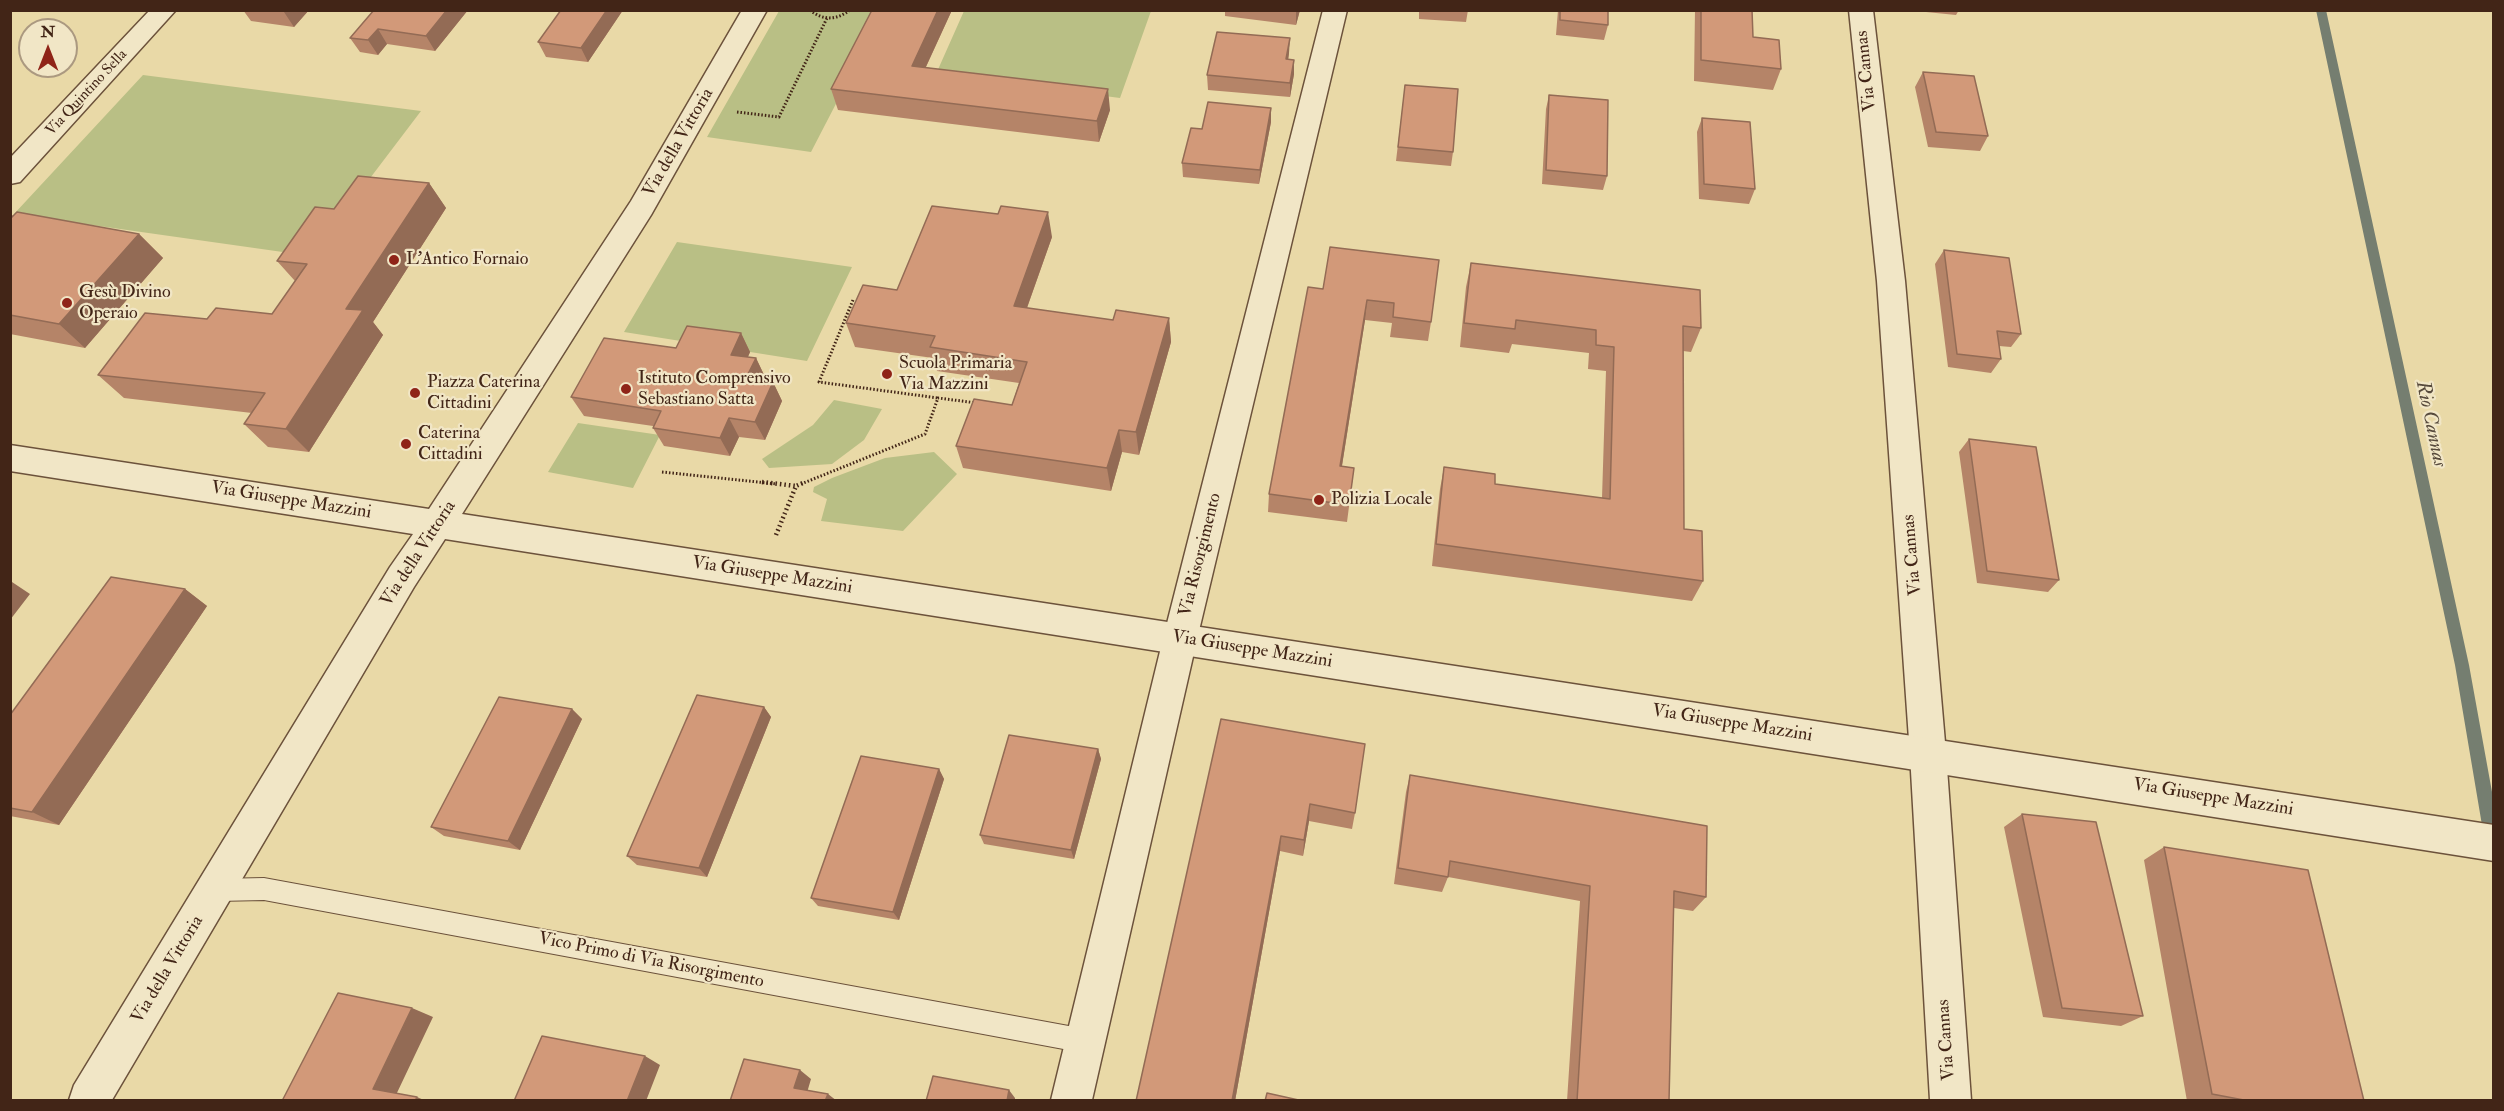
<!DOCTYPE html>
<html>
<head>
<meta charset="utf-8">
<style>
	body { margin:0 }
	#map { position:relative; width:2504px; height:1111px; overflow:hidden; background:#e9d9a7; font-family:"IM FELL Double Pica",serif }
	canvas { display:block }
	.frame { position:absolute; inset:0; border:12px solid #422517; pointer-events:none }
	.north { position:absolute; left:18px; top:18px; width:60px; height:60px; box-sizing:border-box; background:#f1e6c6; border:2px solid #ab9980; border-radius:50%; rotate:0deg; font-size:16px; font-weight:700; line-height:24px; text-align:center; color:#422517 }
	.north::after { content:''; display:block; margin:auto; width:21px; height:27px; background:#8f2418; clip-path:polygon(50% 0,100% 100%,50% 72%,0 100%) }
</style>
</head>
<body>
<div id="map">
<canvas width="2504" height="1111"></canvas>
<div class="frame"></div>
<div class="north">N</div>
</div>
<script>
const ctx = document.querySelector('canvas').getContext('2d');
ctx.lineJoin = 'round';
function paint(path, color) { ctx.fillStyle = color; ctx.fill(path, 'evenodd'); }
function trace(path, color, width, dash) { ctx.strokeStyle = color; ctx.lineWidth = width; ctx.lineCap = dash ? 'butt' : 'round'; ctx.setLineDash(dash || []); ctx.stroke(path); }
function label(font, color, halo, rows, align = 'center') {
  ctx.font = font + ' "IM FELL Double Pica",serif'; ctx.lineWidth = 4.5; ctx.setLineDash([]); ctx.textBaseline = 'middle'; ctx.strokeStyle = halo; ctx.fillStyle = color; for (const [text, x, y, turn = 0] of rows) {
    ctx.save(); ctx.translate(x, y); ctx.rotate((+turn || 0) * Math.PI / 180); ctx.textAlign = isNaN(turn) ? turn : align; if (halo) ctx.strokeText(text, 0, 0); ctx.fillText(text, 0, 0); ctx.restore();
  }
}
const green = new Path2D(`
	M779 11H884L811 152 707 137Z
	M964 11H1151L1120 98 936 74Z
	M143 75 421 111 311 256 14 214Z
	M677 242 852 267 807 361 624 332Z
	M834 400 882 409 864 440 832 464 769 468 762 459 813 425Z
	M578 423 660 435 633 488 548 472Z
	M934 452 957 474 903 531 821 521 827 499 813 492 814 487 832 478 885 458Z`);
const stream = new Path2D(`
	M2316 10H2326L2469 665 2494 803 2493 850 2488 848 2485 843 2455 665Z`);
const pathFar1 = new Path2D(`
	M810 10C823 21 837 20 850 10
	M737 112 779 117 827 18
	M853 300 819 382 938 398
	M662 472 777 484
	M801 484 925 434 938 398 977 403`);
const path = new Path2D(`
	M762 482 796 486
	M776 535 796 486 805 482`);
const service = new Path2D(`
	M264 878 1085 1029 1093 1033 1097 1041 1093 1049 1085 1053 264 900 217 901 209 898 206 890 209 882 217 879Z`);
const minor = new Path2D(`
	M150 10H176L20 182 10 184V158Z
	M1323 10H1347L1197 639 1092 1100H1051L1163 639Z
	M1849 10H1873L1905 281 1946 754 1971 1100H1930L1910 754 1877 281Z`);
const tertiary = new Path2D(`
	M742 10H767L651 215 462 514 2494 825V861L445 539 414 587 112 1100H69L74 1085 390 567 413 534 10 471V445L429 509 631 201Z`);
const wall = new Path2D(`
	M243 10H309L294 27 251 21Z
	M374 10H468L435 51 387 44 378 55 360 52 350 38Z
	M561 10H623L588 62 546 57 538 42Z
	M872 10H952L926 67 1110 110 1099 142 838 110 831 89Z
	M1225 10H1300L1296 25 1225 16Z
	M1419 10H1468L1466 22 1419 19Z
	M1558 10H1608V25L1604 40 1556 35Z
	M1695 10H1752L1753 37 1781 69 1773 90 1694 81Z
	M1906 10H1959L1956 15Z
	M1289 53 1288 60 1294 74 1290 97 1208 90 1207 75Z
	M1923 72 1988 136 1980 151 1928 147 1915 87Z
	M1405 85 1453 152 1451 166 1396 161Z
	M1549 95 1607 176 1603 190 1542 184 1546 109Z
	M1271 108V122L1259 184 1183 177 1182 163 1202 129Z
	M1702 118 1755 189 1749 204 1699 199 1697 132Z
	M429 183 446 208 373 322 383 335 309 452 268 447 244 424 252 413 124 398 98 375 207 319 272 314 295 281 277 261 334 209Z
	M10 215 139 234 163 258 85 348 10 334Z
	M1052 237 1027 308 1113 320 1169 318 1171 342 1139 455 1122 452 1111 491 963 468 956 446 1012 405 1019 383 937 371 933 358 855 347 846 323 897 290Z
	M1330 247 1431 322 1428 341 1390 337 1392 323 1365 320 1342 466 1354 468 1347 522 1268 512 1269 494 1323 289Z
	M1944 250 2021 334 2011 347 1999 346 2001 359 1991 373 1948 367 1935 264Z
	M1471 263 1701 328 1691 352 1683 351 1684 529 1703 581 1692 601 1432 566 1440 489 1444 467 1495 484 1602 498 1606 371 1588 369 1589 353 1512 344 1509 353 1460 347 1466 287Z
	M741 333 750 352 748 357 756 358 765 377 763 381 773 382 782 401 765 440 739 437 730 456 664 446 653 428V426L584 416 571 397 676 348Z
	M1969 439 2059 580 2048 592 1977 583 1959 452Z
	M185 589 207 606 59 825 10 816V715Z
	M764 707 771 717 707 877 637 865 627 856Z
	M572 709 582 719 520 850 444 836 431 827Z
	M1221 719 1355 813 1352 829 1309 821 1303 856 1280 851 1235 1101H1136Z
	M1098 749 1101 759 1074 859 984 844 980 835Z
	M939 769 944 779 899 920 818 906 811 898Z
	M1410 775 1706 897 1693 911 1674 908 1669 1101H1567L1580 901 1448 877 1442 892 1394 884 1406 792Z
	M2022 814 2143 1016 2121 1026 2043 1017 2004 827Z
	M2164 847 2364 1101H2187L2144 860Z`);
const shadedWall = new Path2D(`
	M285 10H309L294 27 284 12Z
	M447 10H468L435 51 426 36Z
	M607 10H623L588 62 581 48Z
	M938 10H952L917 86 912 66Z
	M1296 10H1300L1296 25Z
	M378 29 387 44 378 55 368 40Z
	M1290 38 1289 53 1286 74V59Z
	M1294 60V74L1290 97V83Z
	M1108 89 1110 110 1099 142 1097 121Z
	M1271 108V122L1259 184 1260 170Z
	M429 183 446 208 373 322 383 335 309 452 286 429 346 309Z
	M1048 212 1052 237 1019 330 1014 306Z
	M139 234 163 258 85 348 59 324Z
	M1367 300 1365 320 1339 484 1340 466Z
	M1169 318 1171 342 1139 455 1136 432Z
	M741 333 750 352 740 374 731 355Z
	M756 358 765 377 756 397 746 378Z
	M773 382 782 401 765 440 755 422Z
	M729 418 739 437 730 456 720 438Z
	M1119 430 1122 452 1111 491 1107 468Z
	M12 582 30 594 10 620V585Z
	M185 589 207 606 59 825 32 812Z
	M764 707 771 717 707 877 699 868Z
	M572 709 582 719 520 850 508 841Z
	M1098 749 1101 759 1074 859 1071 850Z
	M939 769 944 779 899 920 893 912Z
	M1310 804 1309 821 1303 856 1304 840Z
	M1281 836 1280 851 1235 1101H1232Z
	M412 1008 433 1017 395 1097 373 1089Z
	M645 1056 660 1065 646 1101H627Z
	M800 1070 811 1079 806 1096 794 1088Z
	M1009 1090 1015 1098V1101H1007Z
	M828 1094 837 1101H825Z
	M417 1097 426 1101H415Z`);
const building = new Path2D(`
	M374 10H447L426 36 378 29 368 40 350 38Z
	M561 10H607L581 48 538 42Z
	M872 10H938L912 66 1108 89 1097 121 831 89Z
	M1560 10H1608V25L1560 20Z
	M1701 10H1752L1753 37 1779 40 1781 69 1701 60Z
	M1217 32 1290 38 1286 59 1294 60 1290 83 1207 75Z
	M1923 72 1974 76 1988 136 1936 132Z
	M1405 85 1458 89 1453 152 1398 147Z
	M1549 95 1608 100 1607 176 1546 170Z
	M1208 102 1271 108 1260 170 1182 163 1191 128 1202 129Z
	M1702 118 1750 122 1755 189 1704 184Z
	M358 176 429 183 346 309 363 310 286 429 244 424 265 393 98 375 145 313 207 319 216 308 272 314 307 264 277 261 315 207 334 209Z
	M932 206 998 214 1001 206 1048 212 1014 306 1113 320 1116 310 1169 318 1136 432 1119 430 1107 468 956 446 974 399 1012 405 1027 362 930 347 935 336 846 323 863 285 897 290Z
	M17 212 139 234 59 324 10 315V219Z
	M1330 247 1439 260 1431 322 1393 317 1394 303 1367 300 1340 466 1354 468 1349 505 1269 494 1308 287 1323 289Z
	M1944 250 2009 258 2021 334 1997 331 2001 359 1957 354Z
	M1471 263 1700 290 1701 328 1683 326 1684 529 1702 531 1703 581 1436 544 1444 467 1495 474V484L1610 499 1614 347 1596 345V330L1516 320 1515 329 1464 323Z
	M687 326 741 333 731 355 756 358 746 378 773 382 755 422 729 418 720 438 653 428 661 411 571 397 604 338 676 348Z
	M1969 439 2036 447 2059 580 1987 571Z
	M111 577 185 589 32 812 10 808V715Z
	M697 695 764 707 699 868 627 856Z
	M499 697 572 709 508 841 431 827Z
	M1221 719 1365 744 1355 813 1310 804 1304 840 1281 836 1232 1101H1136Z
	M1009 735 1098 749 1071 850 980 835Z
	M861 756 939 769 893 912 811 898Z
	M1410 775 1707 826 1706 897 1674 891 1669 1101H1577L1590 886 1450 861 1448 877 1398 868Z
	M2022 814 2096 822 2143 1016 2062 1008Z
	M2164 847 2308 870 2364 1101H2249L2212 1094Z
	M338 993 412 1008 373 1089 417 1097 415 1101H282Z
	M542 1036 645 1056 627 1101H514Z
	M744 1059 800 1070 794 1088 828 1094 825 1101H730Z
	M933 1076 1009 1090 1007 1101H926Z
	M1267 1093 1303 1101H1265Z`);
const markers = [
	[394,260,6,"#8f2418"],
	[67,303,6,"#8f2418"],
	[887,374,6,"#8f2418"],
	[626,389,6,"#8f2418"],
	[415,393,6,"#8f2418"],
	[406,444,6,"#8f2418"],
	[1319,500,6,"#8f2418"]
];
const farStreetnames = [
	["Via Quintino Sella",87,93,-47]
];
const streetNames = [
	["Via Cannas",1867,71,-96],
	["Via della Vittoria",679,143,-60],
	["Via Giuseppe Mazzini",291,501,9],
	["Via della Vittoria",419,554,-57],
	["Via Risorgimento",1201,555,-76],
	["Via Cannas",1913,555,-95],
	["Via Giuseppe Mazzini",772,576,9],
	["Via Giuseppe Mazzini",1252,650,9],
	["Via Giuseppe Mazzini",1732,724,9],
	["Via Giuseppe Mazzini",2213,798,9],
	["Vico Primo di Via Risorgimento",651,961,11],
	["Via della Vittoria",168,970,-59],
	["Via Cannas",1947,1040,-94]
];
const poiNames = [
	["L'Antico Fornaio",406,260],
	["Gesù Divino",79,293],
	["Operaio",79,314],
	["Scuola Primaria",899,364],
	["Via Mazzini",899,385],
	["Istituto Comprensivo",638,379],
	["Sebastiano Satta",638,400],
	["Piazza Caterina",427,383],
	["Cittadini",427,404],
	["Caterina",418,434],
	["Cittadini",418,455],
	["Polizia Locale",1331,500]
];
const waterNames = [
	["Rio Cannas",2430,424,78]
];
paint(green, '#b9bf85');
paint(stream, '#757e70');
trace(service, '#6c523b', 2);
trace(minor, '#6c523b', 3);
trace(tertiary, '#6c523b', 3);
trace(pathFar1, '#422517', 3, [1.5, 2]);
trace(path, '#422517', 4.5, [1.5, 3]);
paint(service, '#f1e6c6');
paint(minor, '#f1e6c6');
paint(tertiary, '#f1e6c6');
paint(wall, '#b58468');
paint(shadedWall, '#936b55');
paint(building, '#d29979');
trace(building, '#936b55', 1.5);
for (const [x, y, r, color] of markers) { const dot = new Path2D(); dot.arc(x, y, r, 0, 2 * Math.PI); ctx.fillStyle = color; ctx.fill(dot); trace(dot, '#f1e6c6', 2); }
label('15px', '#422517', '#f1e6c6', farStreetnames);
label('18px', '#422517', '#f1e6c6', streetNames);
label('18px', '#422517', '#f1e6c6', poiNames, 'left');
label('italic 20px', '#574a3c', '#f1e6c6', waterNames);
</script>
</body>
</html>
